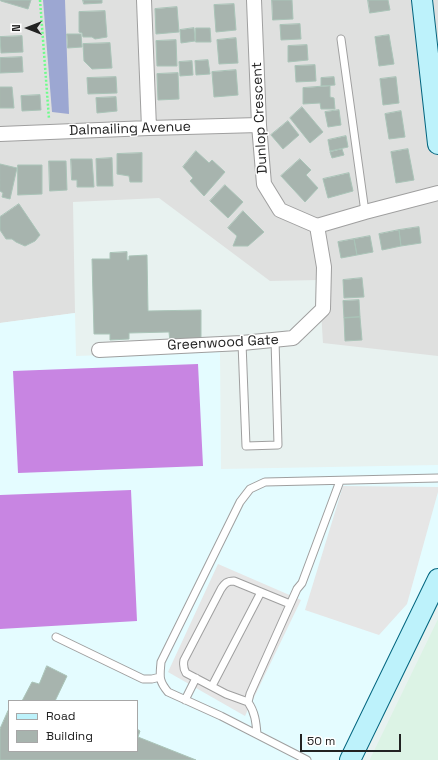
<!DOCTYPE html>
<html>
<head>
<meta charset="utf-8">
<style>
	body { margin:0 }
	#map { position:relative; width:438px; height:760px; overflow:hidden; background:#e8f2f0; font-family:"Space Grotesk",sans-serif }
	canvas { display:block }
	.legend { position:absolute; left:8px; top:700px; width:130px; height:52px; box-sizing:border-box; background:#fff; border:1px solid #a7a7a7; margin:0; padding:5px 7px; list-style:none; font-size:12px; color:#222 }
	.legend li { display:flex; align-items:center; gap:8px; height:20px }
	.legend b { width:20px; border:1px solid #a7a7a7 }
	.north { position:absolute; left:8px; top:8px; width:40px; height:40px; -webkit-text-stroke:3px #fff; paint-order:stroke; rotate:270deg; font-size:11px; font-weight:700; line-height:16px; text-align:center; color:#222 }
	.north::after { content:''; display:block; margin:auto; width:14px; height:18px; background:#222; clip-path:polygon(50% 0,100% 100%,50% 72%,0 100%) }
	.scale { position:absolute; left:300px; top:734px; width:101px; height:18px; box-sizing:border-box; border:2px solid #222; border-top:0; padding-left:5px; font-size:12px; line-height:14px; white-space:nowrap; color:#222; -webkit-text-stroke:3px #fff; paint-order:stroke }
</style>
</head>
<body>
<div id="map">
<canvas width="438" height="760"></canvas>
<ul class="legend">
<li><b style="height:5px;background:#bdf2fb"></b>Road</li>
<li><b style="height:11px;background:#a7b4ae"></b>Building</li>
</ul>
<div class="north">N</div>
<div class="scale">50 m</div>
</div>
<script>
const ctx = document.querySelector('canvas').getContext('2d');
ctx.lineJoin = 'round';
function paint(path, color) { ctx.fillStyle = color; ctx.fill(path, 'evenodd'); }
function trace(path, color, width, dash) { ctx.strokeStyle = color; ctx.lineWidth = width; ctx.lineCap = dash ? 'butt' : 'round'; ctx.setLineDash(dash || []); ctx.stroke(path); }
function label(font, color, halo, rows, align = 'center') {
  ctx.font = font + ' "Space Grotesk",sans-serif'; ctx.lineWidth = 3; ctx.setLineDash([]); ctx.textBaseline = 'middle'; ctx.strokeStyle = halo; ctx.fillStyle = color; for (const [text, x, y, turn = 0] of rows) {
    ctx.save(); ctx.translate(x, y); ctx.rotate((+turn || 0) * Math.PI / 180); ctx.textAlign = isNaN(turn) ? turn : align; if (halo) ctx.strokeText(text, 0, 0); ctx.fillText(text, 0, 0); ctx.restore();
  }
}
const residential = new Path2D(`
	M0 0H438V356L323 343 319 280 270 281 159 198 73 202 75 313 0 323Z`);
const education = new Path2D(`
	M75 313 76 356 220 351 221 469 438 465V579L350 760H0V323ZM9 701H137V751H9Z`);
const military = new Path2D(`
	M438 619V760H370V759Z`);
const forest = new Path2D(`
	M43 0H65L69 114 52 112Z`);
const pitch = new Path2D(`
	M198 364 203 466 18 473 13 371Z
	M131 490 137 621 0 629V495Z`);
const parking = new Path2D(`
	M343 486 438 487V492L407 604 379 635 305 610Z
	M218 564 301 600 245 716 168 672Z`);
const building = new Path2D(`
	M1 0H31L28 9 1 1Z
	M83 0H102V3L84 4Z
	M272 0H292L293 19 273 20Z
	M368 0H388L390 10 370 13Z
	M234 4 236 30 216 32 214 5Z
	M177 7 179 32 156 34 155 9Z
	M105 11 107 37 95 39 92 37H83L82 33 79 32V12Z
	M300 24 301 39 281 40 280 25Z
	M194 28 195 41 181 43 180 30Z
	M196 28H210L211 42H196Z
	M67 34H81L82 47 68 48Z
	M389 35 394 64 379 66 375 37Z
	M22 36 23 52 1 53 0 37Z
	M236 38 238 63 219 64 217 40Z
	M176 40 177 66H157L156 41Z
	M110 43 112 68 92 69 84 61 83 44Z
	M307 45 308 60 288 62V46Z
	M22 57 23 72 0 73V58Z
	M208 60 210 74 196 75 195 61Z
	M192 61 193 75 180 76 179 62Z
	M315 65 316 81 296 82 295 66Z
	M236 70 238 95 214 97 212 72Z
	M178 73 179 99 158 100 157 74Z
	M116 77 117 93 88 94 87 78Z
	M334 77 335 85 321 86V78Z
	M396 77 399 103 383 105 380 79Z
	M330 86V97L334 98 335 109H321L320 103 303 104V88Z
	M0 87H12L14 108H0Z
	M40 95 41 110 22 111 21 96Z
	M116 97 117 111 97 113 96 98Z
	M302 107 323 132 310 143 290 118Z
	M339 110 341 125 328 127 325 112Z
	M401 111 405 137 389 139 385 114Z
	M288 121 299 135 283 149 271 135Z
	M346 136 348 147 330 151 328 140Z
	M342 149 344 155 332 158 330 152Z
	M408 149 414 180 396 183 391 152Z
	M196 151 209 163 212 160 225 172 204 196 190 181 193 178 183 167Z
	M142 153V182H130L129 176 117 174V154Z
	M112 158 113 186H97L96 159Z
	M71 159H92L94 187H77V180H72Z
	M300 159 311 170 306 175 318 188 305 202 281 176Z
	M49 161H66L67 190 50 191Z
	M0 164 17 168 10 199 2 197 3 193 0 191Z
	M18 165H42V194L18 195Z
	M349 173 353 191 328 198 323 179Z
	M225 185 243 202 228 218 210 201Z
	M19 204 40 235 35 241 25 246 16 242 12 239H6L0 230V217Z
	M243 211 264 232 248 246H233L237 236 228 228Z
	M419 227 421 243 401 246 399 230Z
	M399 230 401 246 382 250 379 234Z
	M370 236 373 252 357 255 354 239Z
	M354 239 357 255 341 258 338 242Z
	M127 252V260H129V256L147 255 148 311 201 310V341L170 342 169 332 129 333V339L110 340V334H94L92 259H110V253Z
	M362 278 364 297 344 298 343 280Z
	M359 300 360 317 344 318 343 301Z
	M360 317 362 340 345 341 344 318Z
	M47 666 67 676 55 701H22L32 682 39 684Z
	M8 711 9 751H137V729L140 731 138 737 196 760H0V729Z`);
const path = new Path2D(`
	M40 0 49 119`);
const lane = new Path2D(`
	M341 39 365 212
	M242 343 246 446 278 445 275 340
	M56 637 143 679H152L160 677
	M212 686 261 592
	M185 700 196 678
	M248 702 250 694 297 589 302 583 340 481
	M257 734C256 722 255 712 248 702L226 694 186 673C183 668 183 665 184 660L221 589C225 583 227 581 234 581L290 604
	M307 760 221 716 168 692C158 680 160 676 161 662L240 502 250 489 265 482 438 478`);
const street = new Path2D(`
	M144 0 149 128
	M254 0 259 125 264 184 280 210 317 226 365 212 438 193
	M0 134 149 128 259 125
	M99 350 242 343 293 338 323 309 324 267 317 226`);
const secondary = new Path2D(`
	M422 0 438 144
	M350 760 438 579`);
const streetNames = [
	["Dunlop Crescent",260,118,-93],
	["Dalmailing Avenue",130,129,-2],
	["Greenwood Gate",223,343,-3]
];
paint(residential, '#dfe0df');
paint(education, '#e4fcff');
paint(military, '#dcf3e5');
paint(forest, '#9ca7d2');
paint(pitch, '#c885e2');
paint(parking, '#e6e6e6');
paint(building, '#a7b4ae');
trace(building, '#aac4b8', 1);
trace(lane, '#9f9f9f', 9);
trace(street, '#9f9f9f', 16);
trace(secondary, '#02657f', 22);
trace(path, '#6efd8c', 2.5, [2, 2]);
trace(lane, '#fff', 7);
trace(street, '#fff', 14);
trace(secondary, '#bdf2fb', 20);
label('14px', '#222', '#fff', streetNames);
</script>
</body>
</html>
